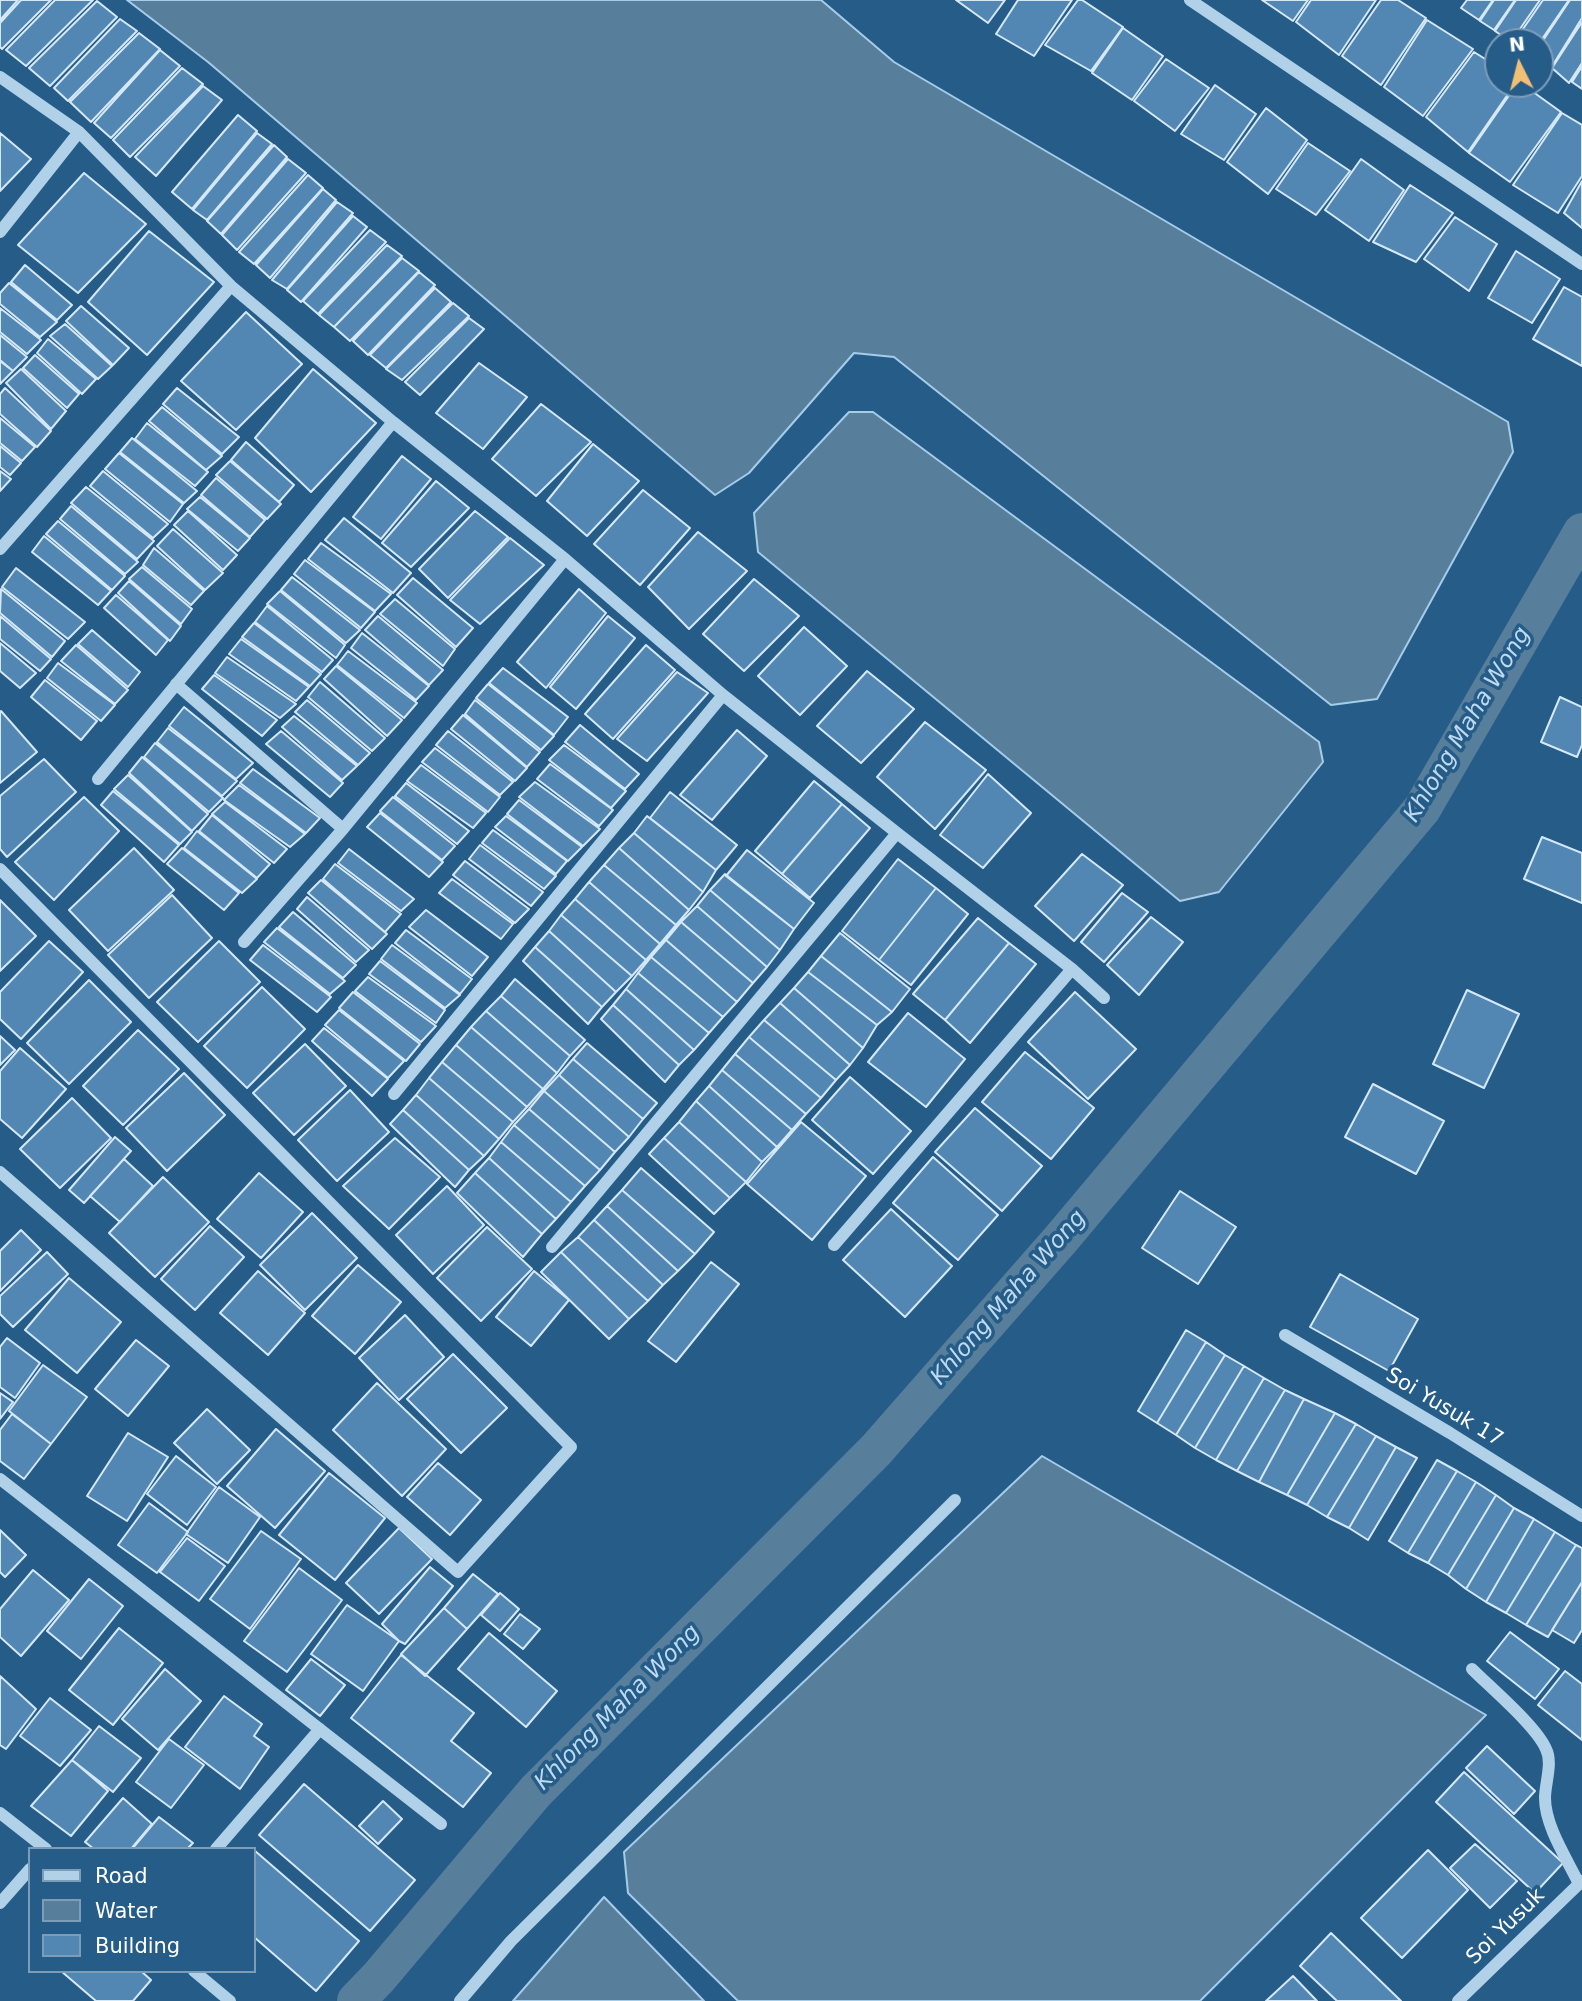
<!DOCTYPE html>
<html>
<head>
<meta charset="utf-8">
<style>
	body { margin:0 }
	#map { position:relative; width:1582px; height:2001px; overflow:hidden; background:#255c88; font-family:"DejaVu Sans",sans-serif }
	canvas { display:block }
	.legend { position:absolute; left:28px; top:1847px; width:228px; height:126px; box-sizing:border-box; background:#255c88; border:2px solid #7c9db8; margin:0; padding:9px 12px; list-style:none; font-size:21px; color:#fff }
	.legend li { display:flex; align-items:center; gap:14px; height:35px }
	.legend b { width:35px; border:2px solid #7c9db8 }
	.north { position:absolute; left:1484px; top:28px; width:70px; height:70px; box-sizing:border-box; background:#255c88; border:2px solid #7c9db8; border-radius:50%; rotate:354deg; font-size:19px; font-weight:700; line-height:28px; text-align:center; color:#fff }
	.north::after { content:''; display:block; margin:auto; width:24px; height:32px; background:#f3bf75; clip-path:polygon(50% 0,100% 100%,50% 72%,0 100%) }
</style>
</head>
<body>
<div id="map">
<canvas width="1582" height="2001"></canvas>
<ul class="legend">
<li><b style="height:9px;background:#b1d1e9"></b>Road</li>
<li><b style="height:19px;background:#577e9b"></b>Water</li>
<li><b style="height:19px;background:#5187b2"></b>Building</li>
</ul>
<div class="north">N</div>
</div>
<script>
const ctx = document.querySelector('canvas').getContext('2d');
ctx.lineJoin = 'round';
function paint(path, color) { ctx.fillStyle = color; ctx.fill(path, 'evenodd'); }
function trace(path, color, width, dash) { ctx.strokeStyle = color; ctx.lineWidth = width; ctx.lineCap = dash ? 'butt' : 'round'; ctx.setLineDash(dash || []); ctx.stroke(path); }
function label(font, color, halo, rows, align = 'center') {
  ctx.font = font + ' "DejaVu Sans",sans-serif'; ctx.lineWidth = 7; ctx.setLineDash([]); ctx.textBaseline = 'middle'; ctx.strokeStyle = halo; ctx.fillStyle = color; for (const [text, x, y, turn = 0] of rows) {
    ctx.save(); ctx.translate(x, y); ctx.rotate((+turn || 0) * Math.PI / 180); ctx.textAlign = isNaN(turn) ? turn : align; if (halo) ctx.strokeText(text, 0, 0); ctx.fillText(text, 0, 0); ctx.restore();
  }
}
const water = new Path2D(`
	M127 0H821L894 62 1508 422 1513 452 1377 699 1331 705 894 357 854 353 749 473 715 495 208 62Z
	M849 412H873L1319 742 1323 762 1219 892 1180 901 758 552 754 513Z
	M1042 1456 1486 1715 1200 2001H738L628 1893 624 1852Z
	M604 1897 704 2001H513Z`);
const canal = new Path2D(`
	M356 2001 379 1977 536 1791 876 1450 1061 1239 1422 809 1582 532`);
const building = new Path2D(`
	M0 0H18L0 20Z
	M21 0H51L2 49 0 47V23Z
	M55 0H93L26 66 6 50Z
	M956 0H1005L988 23Z
	M1018 0H1072L1034 56 996 34Z
	M1078 0H1082L1123 27 1091 71 1045 45Z
	M1262 0H1308L1293 21Z
	M1311 0H1376L1339 55 1296 22Z
	M1381 0H1398L1426 18 1381 85 1342 56Z
	M1467 0H1493L1479 20 1461 8Z
	M1494 0H1515L1494 30 1480 21Z
	M1516 0H1540L1511 42 1495 31Z
	M1543 0H1569L1540 42H1514Z
	M1570 0H1582V18L1551 68 1540 59V45Z
	M97 1 117 17 50 86 29 68Z
	M120 19 137 31 68 101 54 88Z
	M1427 20 1473 49 1423 116 1384 87Z
	M1582 22V63L1569 83 1552 68Z
	M1123 28 1163 56 1132 100 1092 73Z
	M139 33 160 49 91 122 70 102Z
	M160 50 180 66 111 138 94 123Z
	M1474 52 1498 67V84H1515L1468 152 1426 117Z
	M1166 59 1209 88 1175 131 1134 101Z
	M1582 66V89L1572 82Z
	M182 68 203 84 130 157 113 140Z
	M1517 84H1522L1561 112 1510 182 1469 153Z
	M1215 85 1256 114 1224 160 1181 134Z
	M203 86 222 100 156 176 135 157Z
	M1266 108 1307 140 1268 194 1227 162Z
	M1562 113 1582 125V176L1558 213 1513 185Z
	M238 115 257 131 192 209 172 192Z
	M0 133 31 159 0 191Z
	M257 133 272 144 207 220 193 210Z
	M1308 143 1350 171 1316 215 1276 189Z
	M274 145 287 157 221 234 207 221Z
	M288 159 306 173 237 250 222 235Z
	M1361 159 1404 190 1369 241 1325 210Z
	M84 173 146 224 78 293 18 245Z
	M308 175 323 188 254 264 239 252Z
	M1582 181V228L1564 213Z
	M1410 185 1453 213 1416 262 1373 242Z
	M323 189 336 200 270 278 256 265Z
	M337 202 353 213 287 289 272 280Z
	M353 216 367 227 301 302 287 290Z
	M1455 217 1497 244 1469 291 1424 259Z
	M370 230 386 242 318 314 303 301Z
	M149 231 214 282 147 355 88 302Z
	M387 245 402 256 334 327 319 315Z
	M1516 251 1560 279 1532 323 1488 298Z
	M402 258 419 271 350 341 334 327Z
	M25 265 72 305 57 320 11 282Z
	M419 272 435 285 368 355 353 341Z
	M9 283 57 322 40 337 0 304V293Z
	M1564 287 1582 297V366L1533 339Z
	M435 288 451 302 386 368 370 355Z
	M453 303 469 316 402 380 386 369Z
	M81 306 129 348 113 365 66 321Z
	M0 308 41 340 27 354 0 332Z
	M246 312 302 364 236 430 181 381Z
	M469 318 484 329 420 395 405 382Z
	M65 324 112 366 98 379 50 336Z
	M0 335 27 357 13 371 0 360Z
	M48 339 96 379 82 394 37 353Z
	M35 355 79 394 67 408 23 368Z
	M0 361 13 371 0 384Z
	M479 363 527 397 483 449 436 413Z
	M21 369 66 411 51 429 6 383Z
	M313 369 376 423 311 492 255 438Z
	M5 388 51 431 37 447 0 414V394Z
	M177 388 239 437 222 454 163 404Z
	M541 404 591 442 536 496 492 459Z
	M162 407 222 456 206 470 149 421Z
	M0 418 35 447 22 461 0 443Z
	M147 423 208 472 195 486 135 439Z
	M132 438 197 491 184 503 120 452Z
	M246 442 294 485 279 502 231 460Z
	M593 444 639 481 587 536 547 501Z
	M0 446 21 463 10 475 0 467Z
	M119 453 183 504 170 522 105 469Z
	M402 456 431 479 381 539 353 517Z
	M230 461 281 504 267 519 216 475Z
	M0 471 11 479 0 491Z
	M103 471 168 524 153 538 90 486Z
	M216 478 265 520 250 537 201 495Z
	M436 481 469 508 411 567 382 543Z
	M86 487 154 541 137 559 71 503Z
	M643 490 690 528 640 585 594 544Z
	M200 497 250 538 238 551 187 509Z
	M71 506 138 562 125 574 60 519Z
	M188 511 237 555 223 570 174 525Z
	M475 511 508 537 448 598 419 569Z
	M344 518 411 573 393 593 325 540Z
	M58 521 125 576 112 590 46 534Z
	M173 529 223 573 205 590 157 546Z
	M698 532 747 571 689 629 648 587Z
	M44 536 111 591 98 605 32 552Z
	M510 538 544 565 480 624 450 600Z
	M321 543 391 594 375 611 308 559Z
	M154 548 204 591 191 605 143 565Z
	M305 560 375 612 361 628 294 574Z
	M142 567 192 609 181 624 129 579Z
	M16 568 85 622 68 639 2 587Z
	M292 577 360 630 346 643 281 590Z
	M413 578 473 628 456 647 397 595Z
	M754 579 799 616 744 671 703 634Z
	M129 581 181 626 170 641 118 593Z
	M1 589 65 641 52 657 0 613Z
	M579 589 606 613 546 688 517 662Z
	M280 591 345 645 336 658 267 604Z
	M116 595 168 640 156 655 104 608Z
	M395 599 455 649 443 666 380 614Z
	M267 606 333 660 322 672 255 622Z
	M0 616 51 659 40 671 0 639Z
	M378 616 443 670 429 685 365 630Z
	M608 616 635 638 576 709 550 687Z
	M254 623 321 674 310 686 242 637Z
	M804 627 847 666 800 715 758 676Z
	M92 630 140 672 128 687 78 644Z
	M362 633 429 686 416 700 351 648Z
	M241 639 309 687 296 701 229 654Z
	M0 643 36 673 20 688 0 671Z
	M76 645 128 690 115 704 61 661Z
	M646 645 675 670 613 739 585 714Z
	M348 651 417 703 404 718 337 665Z
	M227 657 296 704 280 718 215 673Z
	M58 663 115 705 101 721 47 678Z
	M336 666 402 720 387 736 324 679Z
	M503 668 568 717 554 735 489 683Z
	M867 671 914 709 861 763 817 726Z
	M677 672 708 693 647 761 617 739Z
	M214 675 277 720 262 736 202 689Z
	M45 680 97 721 81 740 31 697Z
	M320 682 385 738 372 751 308 697Z
	M488 684 554 736 541 750 476 698Z
	M1560 697 1582 707V745L1577 757 1541 742Z
	M307 700 370 753 358 765 295 712Z
	M475 700 540 752 527 767 465 714Z
	M184 707 253 763 236 779 169 726Z
	M1 711 37 752 0 783V712Z
	M463 715 527 768 515 781 451 729Z
	M294 716 357 766 342 780 282 727Z
	M925 722 986 770 935 829 877 777Z
	M580 725 639 774 625 789 565 742Z
	M168 728 237 781 222 796 157 742Z
	M737 730 767 756 712 820 680 795Z
	M281 731 343 783 330 797 266 744Z
	M448 731 513 782 500 795 436 745Z
	M155 743 223 798 209 812 144 757Z
	M564 745 626 791 611 808 549 760Z
	M435 748 500 797 488 812 422 762Z
	M142 757 208 814 192 831 129 773Z
	M44 759 76 792 7 857 0 849V796Z
	M550 764 613 810 599 826 537 779Z
	M421 765 486 813 473 828 407 781Z
	M253 769 320 818 306 833 240 783Z
	M988 774 1031 813 983 868 940 835Z
	M128 775 192 832 180 844 114 789Z
	M814 781 842 804 782 874 755 851Z
	M535 782 600 829 583 846 519 797Z
	M406 783 469 831 457 844 395 796Z
	M239 785 305 834 290 847 224 800Z
	M113 791 179 845 164 862 101 805Z
	M670 792 737 845 716 870 650 818Z
	M84 797 119 831 54 900 15 862Z
	M393 797 455 846 442 860 380 811Z
	M519 800 582 847 568 861 507 814Z
	M225 802 287 849 274 863 212 814Z
	M842 804 870 828 810 898 782 874Z
	M380 813 443 862 429 877 367 827Z
	M212 815 270 864 257 878 199 831Z
	M506 816 567 861 556 874 495 827Z
	M647 816 716 870 703 892 634 833Z
	M493 830 556 876 544 889 482 843Z
	M197 831 257 879 242 893 184 848Z
	M634 833 703 892 689 910 619 848Z
	M1542 837 1582 853V903L1524 879Z
	M480 845 543 892 531 906 469 859Z
	M134 848 174 890 108 951 69 910Z
	M182 848 239 893 224 910 167 864Z
	M619 848 689 910 676 925 604 865Z
	M349 849 414 899 401 911 338 863Z
	M747 850 814 903 794 929 726 876Z
	M1082 854 1123 885 1074 941 1035 906Z
	M898 859 936 888 879 960 842 931Z
	M465 861 529 909 515 923 453 875Z
	M335 864 401 914 385 932 323 879Z
	M604 865 676 925 660 944 589 882Z
	M725 874 794 929 780 950 710 890Z
	M452 879 513 924 501 939 439 893Z
	M321 880 387 934 372 949 308 893Z
	M589 882 660 944 646 960 575 899Z
	M936 888 968 914 911 985 879 960Z
	M710 890 780 950 767 967 697 906Z
	M1122 893 1148 912 1104 962 1081 942Z
	M172 895 212 938 149 998 108 955Z
	M307 897 369 950 356 962 297 909Z
	M575 899 646 960 632 976 561 915Z
	M0 900 36 936 0 971Z
	M697 906 767 967 753 983 681 922Z
	M426 910 488 957 472 976 409 927Z
	M293 912 356 965 343 978 279 927Z
	M561 915 632 976 616 992 549 931Z
	M1151 917 1183 942 1139 995 1107 965Z
	M978 918 1009 943 945 1020 913 994Z
	M681 922 753 983 737 1002 666 940Z
	M277 928 345 981 330 994 264 942Z
	M406 930 472 979 460 994 395 943Z
	M549 931 616 992 602 1007 535 947Z
	M840 933 910 989 892 1012 821 956Z
	M666 940 737 1002 723 1017 651 957Z
	M49 941 83 972 21 1039 0 1019V992Z
	M219 941 260 982 198 1042 157 1002Z
	M1009 943 1036 964 970 1043 945 1020Z
	M263 945 331 997 317 1012 250 960Z
	M392 945 460 995 445 1008 381 959Z
	M535 947 602 1007 588 1024 523 961Z
	M821 956 892 1012 877 1025 808 972Z
	M651 957 723 1017 709 1033 638 973Z
	M380 961 445 1010 436 1023 369 974Z
	M808 972 877 1025 863 1048 794 988Z
	M638 973 709 1033 694 1050 626 989Z
	M368 977 436 1026 421 1042 355 991Z
	M515 979 585 1040 570 1056 501 996Z
	M89 980 131 1022 69 1084 27 1043Z
	M262 987 305 1029 247 1088 204 1046Z
	M794 988 863 1048 850 1065 780 1003Z
	M626 989 694 1050 679 1065 613 1005Z
	M1467 990 1519 1014 1484 1088 1433 1064Z
	M353 992 420 1044 406 1061 339 1008Z
	M1075 992 1136 1049 1088 1099 1028 1042Z
	M501 996 570 1056 557 1073 486 1011Z
	M780 1003 850 1065 836 1080 764 1020Z
	M613 1005 679 1065 665 1082 601 1019Z
	M339 1010 404 1061 388 1078 325 1025Z
	M486 1011 557 1073 543 1089 471 1027Z
	M908 1013 965 1059 926 1107 868 1062Z
	M764 1020 836 1080 821 1098 749 1037Z
	M471 1027 543 1089 527 1107 456 1045Z
	M324 1028 388 1079 372 1096 312 1041Z
	M138 1030 179 1069 123 1125 83 1086Z
	M0 1036 15 1050 0 1065Z
	M749 1037 821 1098 806 1114 735 1054Z
	M587 1043 657 1103 643 1119 573 1059Z
	M305 1044 346 1086 294 1135 253 1093Z
	M456 1045 527 1107 513 1122 442 1062Z
	M20 1048 66 1089 22 1138 0 1119V1071Z
	M1025 1052 1094 1108 1051 1159 982 1102Z
	M735 1054 806 1114 792 1130 722 1070Z
	M573 1059 643 1119 629 1137 559 1075Z
	M442 1062 513 1122 499 1139 429 1078Z
	M722 1070 792 1130 777 1147 709 1086Z
	M184 1073 225 1115 167 1171 126 1128Z
	M559 1075 629 1137 615 1152 544 1091Z
	M850 1077 911 1131 873 1174 812 1120Z
	M429 1078 499 1139 484 1156 416 1095Z
	M1373 1084 1444 1121 1416 1174 1345 1137Z
	M709 1086 777 1147 762 1162 696 1101Z
	M350 1090 389 1132 337 1181 298 1140Z
	M544 1091 615 1152 600 1170 529 1109Z
	M416 1095 484 1156 469 1170 403 1110Z
	M72 1098 111 1138 60 1188 20 1149Z
	M696 1101 762 1162 746 1182 679 1122Z
	M975 1108 1042 1166 1002 1211 935 1152Z
	M529 1109 600 1170 585 1186 514 1125Z
	M403 1110 469 1170 455 1187 390 1124Z
	M679 1122 746 1182 730 1198 664 1138Z
	M801 1122 866 1176 812 1240 747 1184Z
	M514 1125 585 1186 571 1202 501 1142Z
	M115 1137 131 1151 84 1203 69 1190Z
	M395 1138 440 1177 389 1229 343 1186Z
	M664 1138 730 1198 714 1214 649 1154Z
	M501 1142 571 1202 556 1219 489 1158Z
	M933 1157 998 1215 958 1260 893 1203Z
	M489 1158 556 1219 542 1234 475 1173Z
	M124 1159 153 1186 120 1222 90 1196Z
	M641 1168 714 1232 695 1254 622 1190Z
	M259 1173 303 1212 261 1258 217 1219Z
	M475 1173 542 1234 523 1257 457 1193Z
	M163 1177 209 1222 155 1277 109 1233Z
	M447 1186 484 1225 433 1274 396 1235Z
	M622 1190 695 1254 678 1271 607 1206Z
	M1180 1191 1236 1227 1198 1284 1142 1248Z
	M607 1206 678 1271 663 1285 594 1220Z
	M891 1209 952 1266 905 1317 843 1260Z
	M312 1213 357 1258 305 1310 260 1265Z
	M594 1220 663 1285 648 1301 578 1237Z
	M210 1226 244 1257 195 1310 161 1279Z
	M487 1227 532 1269 481 1321 437 1278Z
	M21 1230 41 1250 0 1291V1251Z
	M578 1237 648 1301 629 1319 561 1252Z
	M47 1252 68 1274 13 1327 0 1314V1296Z
	M561 1252 629 1319 609 1339 541 1272Z
	M711 1262 739 1284 676 1362 648 1341Z
	M358 1265 401 1302 355 1354 312 1316Z
	M258 1271 305 1313 268 1355 220 1313Z
	M534 1271 569 1300 531 1346 496 1317Z
	M1340 1274 1418 1319 1389 1371 1310 1327Z
	M69 1278 121 1322 77 1373 25 1330Z
	M405 1315 444 1357 399 1400 359 1358Z
	M1186 1330 1206 1342 1157 1423 1138 1411Z
	M7 1338 40 1363 15 1398 0 1387V1347Z
	M136 1340 169 1366 128 1416 95 1389Z
	M1206 1342 1225 1355 1176 1435 1157 1423Z
	M453 1354 507 1408 461 1453 407 1399Z
	M1225 1355 1244 1366 1195 1448 1176 1435Z
	M43 1365 87 1397 51 1444 9 1411Z
	M1244 1366 1264 1378 1216 1460 1195 1448Z
	M1264 1378 1285 1390 1237 1471 1216 1460Z
	M377 1383 446 1449 402 1496 333 1430Z
	M1285 1390 1304 1399 1259 1482 1237 1471Z
	M0 1393 13 1402 0 1419Z
	M1304 1399 1335 1413 1287 1495 1259 1482Z
	M207 1409 250 1450 217 1484 174 1443Z
	M1335 1413 1356 1424 1307 1505 1287 1495Z
	M12 1414 51 1444 24 1479 0 1461V1430Z
	M1356 1424 1376 1436 1327 1517 1307 1505Z
	M276 1429 325 1471 275 1528 227 1486Z
	M128 1433 168 1457 127 1521 87 1496Z
	M1376 1436 1396 1447 1349 1528 1327 1517Z
	M1396 1447 1417 1458 1368 1540 1349 1528Z
	M176 1456 216 1487 187 1525 147 1494Z
	M1437 1460 1457 1471 1408 1553 1389 1541Z
	M438 1463 481 1500 450 1535 407 1497Z
	M1457 1471 1476 1482 1428 1563 1408 1553Z
	M329 1473 385 1518 335 1580 279 1535Z
	M1476 1482 1496 1495 1448 1575 1428 1563Z
	M219 1487 260 1517 228 1563 186 1534Z
	M1496 1495 1514 1508 1466 1589 1448 1575Z
	M149 1503 188 1532 157 1573 118 1545Z
	M1514 1508 1534 1519 1486 1602 1466 1589Z
	M1534 1519 1555 1532 1506 1613 1486 1602Z
	M399 1528 432 1559 379 1614 346 1583Z
	M0 1530 26 1555 5 1577 0 1572Z
	M261 1531 301 1559 250 1629 210 1599Z
	M1555 1532 1576 1545 1526 1625 1506 1613Z
	M187 1538 225 1566 199 1601 160 1572Z
	M1576 1545 1582 1548V1582L1548 1637 1526 1625Z
	M430 1567 453 1586 405 1644 399 1641 382 1624Z
	M299 1568 342 1600 287 1672 244 1641Z
	M33 1570 69 1600 21 1656 0 1637V1609Z
	M473 1574 498 1594 467 1629 444 1608Z
	M89 1579 123 1606 81 1659 47 1631Z
	M1582 1582V1630L1574 1643 1552 1630Z
	M500 1593 519 1609 500 1631 481 1615Z
	M347 1605 399 1641 363 1691 311 1654Z
	M444 1608 467 1629 425 1676 401 1654Z
	M520 1614 540 1629 523 1649 504 1634Z
	M119 1628 163 1663 113 1725 69 1690Z
	M1510 1632 1559 1669 1535 1699 1487 1661Z
	M489 1633 557 1691 526 1727 458 1669Z
	M401 1655 474 1713 451 1741 491 1773 463 1807 351 1718Z
	M311 1659 345 1685 320 1716 286 1690Z
	M165 1669 201 1701 158 1750 122 1719Z
	M1565 1671 1582 1684V1740L1538 1705Z
	M0 1676 36 1709 6 1749 0 1745Z
	M224 1696 262 1724 254 1736 269 1747 240 1789 185 1747Z
	M50 1698 91 1730 60 1766 20 1736Z
	M99 1726 141 1758 113 1792 72 1760Z
	M169 1739 204 1765 171 1808 136 1782Z
	M1487 1746 1535 1791 1514 1814 1466 1768Z
	M72 1760 108 1791 71 1836 31 1806Z
	M1464 1772 1563 1863 1535 1893 1436 1802Z
	M304 1784 415 1880 370 1931 259 1835Z
	M123 1798 152 1824 131 1849H94L85 1842Z
	M383 1801 402 1819 378 1844 359 1826Z
	M159 1817 193 1843 187 1849H132Z
	M1475 1844 1517 1881 1490 1908 1450 1868Z
	M254 1850 359 1941 316 1991 254 1937Z
	M1428 1850 1468 1890 1402 1958 1361 1918Z
	M1331 1933 1401 2001H1337L1300 1966Z
	M61 1971H141L151 1980 133 2001H96Z
	M1293 1976 1317 2001H1266Z`);
const minor = new Path2D(`
	M1190 0 1582 264
	M0 77 79 132 231 286 393 422 565 559 723 695 897 833 1072 969 1104 998
	M0 232 79 132
	M0 549 231 286
	M176 684 343 829
	M98 779 393 422
	M0 869 571 1447 458 1572 0 1172
	M244 942 343 829 565 559
	M394 1094 723 695
	M834 1245 1072 969
	M552 1247 897 833
	M1285 1335 1450 1433 1582 1516
	M0 1479 441 1824
	M1472 1669C1492 1689 1536 1726 1546 1749 1553 1763 1545 1783 1545 1798 1545 1826 1567 1859 1579 1884
	M0 1813 46 1849
	M216 1849 320 1729
	M0 1903 30 1869
	M194 1971 230 2001
	M460 2001 511 1941 955 1500
	M1458 2001 1582 1881`);
const streetNames = [
	["Soi Yusuk 17",1444,1408,31],
	["Soi Yusuk",1506,1927,-44]
];
const waterNames = [
	["Khlong Maha Wong",1468,725,-59],
	["Khlong Maha Wong",1009,1298,-49],
	["Khlong Maha Wong",618,1708,-45]
];
paint(water, '#577e9b');
trace(water, '#a5cdea', 2);
trace(canal, '#577e9b', 38);
paint(building, '#5187b2');
trace(building, '#d5e8f7', 2);
trace(minor, '#b1d1e9', 12);
label('21px', '#fff', '#255c88', streetNames);
label('italic 23px', '#bddaf0', '#255c88', waterNames);
</script>
</body>
</html>
